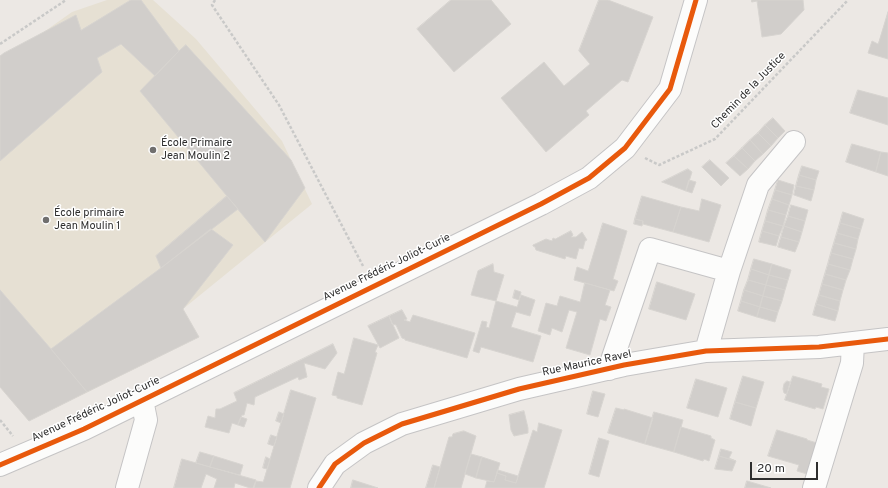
<!DOCTYPE html>
<html>
<head>
<meta charset="utf-8">
<style>
	body { margin:0 }
	#map { position:relative; width:888px; height:488px; overflow:hidden; background:#ece8e4; font-family:Overpass,sans-serif }
	canvas { display:block }
	.scale { position:absolute; left:750px; top:462px; width:68px; height:18px; box-sizing:border-box; border:2px solid #2e2e2e; border-top:0; padding-left:5px; font-size:12px; line-height:14px; white-space:nowrap; color:#2e2e2e; -webkit-text-stroke:3px #fff; paint-order:stroke }
</style>
</head>
<body>
<div id="map">
<canvas width="888" height="488"></canvas>
<div class="scale">20 m</div>
</div>
<script>
const ctx = document.querySelector('canvas').getContext('2d');
ctx.lineJoin = 'round';
function paint(path, color) { ctx.fillStyle = color; ctx.fill(path, 'evenodd'); }
function trace(path, color, width, dash) { ctx.strokeStyle = color; ctx.lineWidth = width; ctx.lineCap = dash ? 'butt' : 'round'; ctx.setLineDash(dash || []); ctx.stroke(path); }
function label(font, color, halo, rows, align = 'center') {
  ctx.font = font + ' Overpass,sans-serif'; ctx.lineWidth = 3; ctx.setLineDash([]); ctx.textBaseline = 'middle'; ctx.strokeStyle = halo; ctx.fillStyle = color; for (const [text, x, y, turn = 0] of rows) {
    ctx.save(); ctx.translate(x, y); ctx.rotate((+turn || 0) * Math.PI / 180); ctx.textAlign = isNaN(turn) ? turn : align; if (halo) ctx.strokeText(text, 0, 0); ctx.fillText(text, 0, 0); ctx.restore();
  }
}
const education = new Path2D(`
	M107 0H153L196 39 282 141 312 204 183 309 199 337 29 421 0 387V63L72 12Z`);
const building = new Path2D(`
	M131 0H141L179 51 155 76 121 44 97 58 102 72 0 161V56L4 53 76 15 81 30Z
	M451 0H491L511 24 454 72 417 29Z
	M599 0H608L653 17 628 82 622 80 586 111 589 115 546 152 501 98 544 62 564 86 590 64 579 51Z
	M752 0H803L804 10 781 34 762 37 757 1 752 2Z
	M888 12V59L868 53 872 41 878 44Z
	M186 45 291 160 305 188 265 242 140 91 179 51Z
	M858 90 888 98V125L850 113Z
	M773 118 785 131 778 138 765 125Z
	M765 125 778 138 771 146 758 133Z
	M758 133 771 146 763 154 750 140Z
	M750 140 763 154 755 161 742 148Z
	M852 144 881 152 876 172 846 162Z
	M742 148 755 161 748 169 734 156Z
	M881 152 888 153V176L876 172Z
	M734 156 748 169 740 176 726 163Z
	M710 160 729 178 721 186 702 167Z
	M802 166 819 171 816 180 799 175Z
	M688 169 692 172 686 191 662 182Z
	M799 175 816 180 814 190 796 186Z
	M689 180 696 182 692 193 686 191Z
	M778 180 794 185 792 195 775 190Z
	M796 186 814 190 811 201 794 195Z
	M775 190 792 195 789 205 772 199Z
	M227 196 238 209 161 268 156 256Z
	M642 196 681 207 673 232 643 224V221L635 219Z
	M702 199 721 205 709 242 673 232 681 207 699 211Z
	M772 199 789 205 786 215 768 210Z
	M791 205 808 210 805 221 788 216Z
	M768 210 786 215 783 226 765 221Z
	M843 212 864 219 861 229 840 223Z
	M788 216 805 221 802 232 784 226Z
	M635 219 643 221 642 226 634 224Z
	M765 221 783 226 779 236 762 231Z
	M603 223 627 231 613 279 618 281 614 291 574 280 577 267 588 271Z
	M840 223 861 229 858 239 837 233Z
	M784 226 802 232 799 242 781 237Z
	M211 229 233 245 183 309 199 337 87 392 51 349 161 268Z
	M571 231 573 235 571 237H576L582 232 587 240 585 241 583 249 579 248 576 259 566 256 565 259 536 250 535 247 533 246V245L546 239 552 241 553 238 555 239Z
	M762 231 779 236 776 246 759 242Z
	M837 233 858 239 856 249 834 243Z
	M781 237 799 242 795 252 778 247Z
	M834 243 856 249 853 259 831 253Z
	M831 253 853 259 850 270 828 264Z
	M754 259 772 264 769 275 751 269Z
	M493 264 494 272 504 275 496 301 471 295 478 271Z
	M772 264 791 270 788 280 769 275Z
	M828 264 850 270 846 280 825 274Z
	M751 269 769 275 766 285 748 280Z
	M825 274 846 280 843 290 822 284Z
	M769 275 788 280 785 290 766 285Z
	M748 280 766 285 763 296 744 290Z
	M657 282 695 294 686 320 649 309Z
	M585 283 610 290 605 305 611 307 606 321 600 319 590 355 566 348 577 312 569 310 562 332 552 328 550 335 538 331 546 303 557 306 560 296 580 302Z
	M822 284 843 290 840 301 819 295Z
	M766 285 785 290 782 301 763 296Z
	M0 290 51 349 87 392 29 421 0 387Z
	M515 290 521 292 519 300 513 298Z
	M744 290 763 296 760 307 741 301Z
	M521 295 535 300 530 316 516 312 511 327 541 336 533 362 481 347 479 353 473 351 482 321 487 322 486 327 489 328 496 301 517 307Z
	M819 295 840 301 838 311 816 304Z
	M763 296 782 301 778 312 760 307Z
	M741 301 760 307 757 317 738 311Z
	M816 304 838 311 835 321 813 315Z
	M760 307 778 312 775 322 757 317Z
	M402 310 407 319 404 320 410 322 413 315 475 333 467 358 405 340V339L402 338 396 325 392 324 389 316Z
	M389 316 399 338 380 348 368 326Z
	M354 338 378 345 375 352 377 353 362 405 337 398V396L332 395 338 372 344 374Z
	M333 344 337 353 325 369 304 363 307 377 299 380 298 377 255 397 254 405 247 403 244 415H242L238 425 232 423 229 433 205 427 208 416 215 418 216 409H220L237 401 234 393Z
	M743 376 764 382 756 408 735 402Z
	M793 376 822 384 821 387 829 389 823 409 816 407 815 409 785 400Z
	M696 379 727 388 718 417 687 408Z
	M787 381 790 382 787 394 784 393 783 389 784 384Z
	M291 390 316 398 290 488H254L256 481 263 482Z
	M593 391 605 394 598 417 587 414Z
	M735 402 756 408 751 426 730 419Z
	M616 408 624 410V409L653 418 645 444 608 433Z
	M524 411 528 428V433L514 436 511 430 509 415Z
	M279 412 284 414 281 423 276 421Z
	M654 412 683 420 674 452 645 444Z
	M241 417 247 419 244 427 238 425Z
	M539 423 562 430 544 488H485L487 481 494 482 497 473 506 476 505 480 516 483 533 430 537 432Z
	M681 427 711 436V438L715 440 709 461 704 459 703 461 674 452Z
	M777 430 807 439V440L817 443 807 474 797 471 799 465 768 456Z
	M464 431 476 436 461 488H434L449 437H452L453 434Z
	M271 435 277 437 274 446 268 444Z
	M599 438 609 441 599 477 589 474Z
	M721 449 732 452 729 458 736 461 719 456Z
	M200 452 214 456 210 467 196 463Z
	M471 454 482 457 476 478 465 474Z
	M214 456 243 465 240 475 210 467Z
	M719 456 736 461 732 471 715 469Z
	M266 457 270 459 267 469 263 468Z
	M482 457 500 463 494 482 476 478Z
	M182 459 256 480 253 488H250L235 483 234 488H214L217 479 206 474 201 488H174Z
	M433 465 440 467 434 488H426Z
	M498 470 518 476 516 483 505 480 506 476 497 473Z
	M353 480 378 488H351Z
	M747 481 771 488H745Z`);
const path = new Path2D(`
	M215 0 212 5 279 105 363 266
	M0 44 66 0
	M645 158 659 165 715 139 848 0
	M0 420 13 436`);
const minor = new Path2D(`
	M706 351 729 271
	M609 369 650 249 729 271 758 185 794 142
	M0 465 84 429 541 204 589 178 625 148 670 89 696 0
	M127 488 146 420 142 400
	M319 488 335 464 364 443 402 424 519 389 624 365 706 351 819 347 888 339
	M814 488 852 363 853 343`);
const cycleway = new Path2D(`
	M0 465 84 429 541 204 589 178 625 148 670 89 696 0
	M319 488 335 464 364 443 402 424 519 389 624 365 706 351 819 347 888 339`);
const markers = [
	[153,150,4,"#706f6e"],
	[46,220,4,"#706f6e"]
];
const streetNames = [
	["Chemin de la Justice",749,91,-46],
	["Avenue Frédéric Joliot-Curie",387,268,-26],
	["Rue Maurice Ravel",587,364,-12],
	["Avenue Frédéric Joliot-Curie",96,410,-25]
];
const poiNames = [
	["École Primaire",161,144],
	["Jean Moulin 2",161,157],
	["École primaire",54,214],
	["Jean Moulin 1",54,227]
];
paint(education, '#e6e0d3');
paint(building, '#d1cecb');
trace(building, '#d7d4d0', 1);
trace(minor, '#c5c4c5', 24);
trace(path, '#c9c9c8', 2.5, [3, 2]);
trace(minor, '#fcfcfb', 22);
trace(cycleway, '#e8590c', 5);
for (const [x, y, r, color] of markers) { const dot = new Path2D(); dot.arc(x, y, r, 0, 2 * Math.PI); ctx.fillStyle = color; ctx.fill(dot); trace(dot, '#fff', 1.5); }
label('11px', '#2e2e2e', '#fff', streetNames);
label('11px', '#2e2e2e', '#fff', poiNames, 'left');
</script>
</body>
</html>
